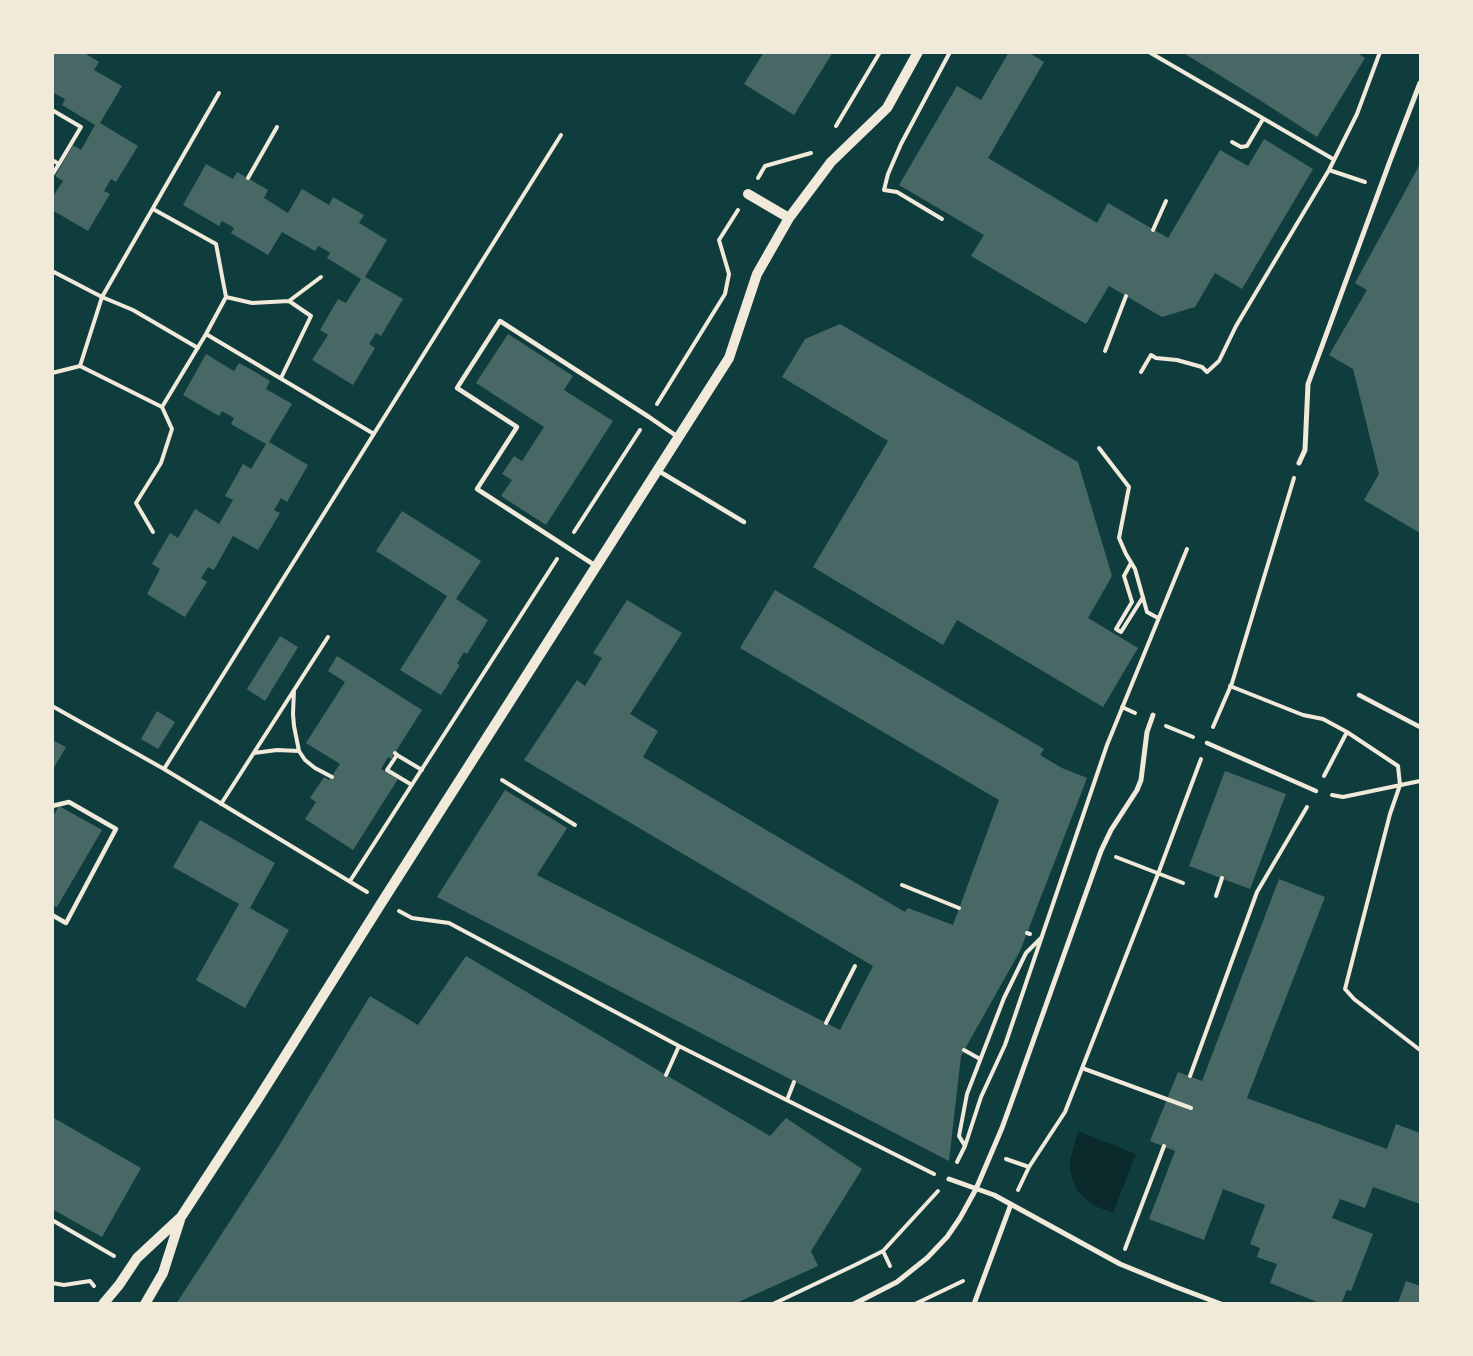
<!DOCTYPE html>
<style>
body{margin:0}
#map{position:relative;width:1473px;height:1356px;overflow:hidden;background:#0f3d3e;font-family:"Asap Condensed",sans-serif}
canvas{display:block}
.frame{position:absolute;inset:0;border:54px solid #f1e9da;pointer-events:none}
</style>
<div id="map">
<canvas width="1473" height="1356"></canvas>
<div class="frame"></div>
</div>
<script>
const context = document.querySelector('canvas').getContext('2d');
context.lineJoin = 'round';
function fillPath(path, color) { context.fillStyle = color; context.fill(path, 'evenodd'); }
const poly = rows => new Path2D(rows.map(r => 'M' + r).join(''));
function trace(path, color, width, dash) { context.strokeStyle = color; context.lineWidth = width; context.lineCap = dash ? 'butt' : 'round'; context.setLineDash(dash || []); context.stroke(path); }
const water = poly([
 [1078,1131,1136,1154,1113,1213,1095,1206,1088,1201,1077,1191,1073,1181,1070,1170,1070,1160]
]);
const building = poly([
 [52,52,83,52,99,62,94,70,122,86,100,123,138,146,116,182,111,179,104,191,110,194,88,231,52,210,52,198,63,181,55,176,73,145,81,150,95,125,62,105,65,99,52,92],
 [764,52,833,52,794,115,744,84],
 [1009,52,1028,52,1044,62,988,158,1097,223,1108,203,1168,238,1220,150,1248,166,1264,139,1313,169,1242,289,1215,273,1195,307,1162,317,1109,286,1086,324,971,256,984,235,899,185,957,86,981,100],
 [1182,52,1356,52,1365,58,1317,137,1258,99],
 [206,164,233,179,237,172,268,190,264,198,288,213,302,189,329,205,333,197,364,215,359,223,387,240,365,277,403,299,381,336,376,333,369,344,375,348,353,385,312,360,328,335,320,330,338,299,346,303,361,279,327,258,330,253,324,249,318,246,315,251,282,232,268,255,231,233,234,228,229,225,222,221,219,226,183,205],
 [1420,164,1420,533,1364,500,1379,474,1353,369,1329,355,1367,290,1355,283],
 [840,324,1078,462,1112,576,1088,618,1138,648,1103,707,957,620,943,645,813,567,888,441,782,377,805,339],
 [508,334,573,376,564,390,613,421,546,525,501,496,512,480,502,474,514,456,522,461,544,427,476,383],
 [206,354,234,371,239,363,252,370,270,381,266,389,292,404,269,442,308,465,287,502,281,498,277,505,274,510,280,513,258,550,233,536,214,570,208,567,201,578,207,582,185,617,147,594,160,569,152,564,170,533,178,538,195,509,219,524,233,500,225,496,243,464,251,469,266,444,231,424,234,418,222,411,219,416,183,395],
 [402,511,481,561,456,599,488,620,467,654,464,652,457,664,460,665,441,695,400,670,447,596,376,551],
 [775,590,1044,749,1040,755,1062,768,1087,778,1020,951,961,1056,949,1161,437,897,505,790,567,828,537,875,840,1030,873,966,524,760,577,680,585,686,602,658,593,653,627,600,682,633,630,714,658,731,643,757,898,908,905,912,908,908,953,925,999,800,740,648],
 [280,636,298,647,265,701,247,689],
 [337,656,422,710,391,759,388,757,381,769,398,779,353,850,305,819,316,802,310,798,324,777,329,780,340,764,306,743,345,682,328,671],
 [157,711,175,722,158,749,141,739],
 [52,740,66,747,52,771],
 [1225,771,1286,794,1250,889,1189,866],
 [59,806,102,830,57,907,52,905,52,818],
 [200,820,275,863,250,908,289,930,245,1008,196,980,239,904,173,867],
 [1279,879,1325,897,1247,1098,1387,1149,1396,1124,1420,1133,1420,1204,1373,1187,1365,1208,1340,1199,1332,1218,1373,1234,1351,1291,1347,1290,1341,1304,1322,1304,1270,1283,1277,1264,1257,1257,1260,1248,1250,1244,1265,1205,1223,1189,1204,1240,1149,1219,1175,1151,1150,1141,1178,1072,1202,1081],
 [466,956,666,1075,770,1136,786,1118,862,1169,811,1251,818,1266,734,1304,176,1304,277,1149,370,996,418,1025],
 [52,1117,141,1168,102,1237,52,1209],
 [1406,1281,1420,1286,1420,1304,1398,1303]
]);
const path = poly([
 [1149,52,1333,159],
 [52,110,81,127,59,164,52,160],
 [836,126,880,52],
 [1232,142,1241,147,1247,146,1263,119],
 [1329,170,1365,182],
 [52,175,59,164],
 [248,178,277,127],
 [758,178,765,166,811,153],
 [153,209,216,244,226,297],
 [942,219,897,192,884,190,888,174,901,144,950,52],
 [1153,230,1166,201],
 [52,271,102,297,133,310,198,348],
 [289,301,321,277],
 [1105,351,1126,296],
 [80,366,102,297,219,93],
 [1141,372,1151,355,1156,358,1177,360,1202,367,1207,372,1219,361,1236,326,1329,170,1357,114,1380,52],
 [52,373,80,366,162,407],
 [281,378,311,316,289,301,252,303,226,297,206,334,374,434],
 [657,404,725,294,729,274,719,240,738,210],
 [1099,448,1129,487,1119,538,1126,554,1135,569,1147,612,1158,618],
 [153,532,136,503,161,463,172,429,162,407,206,334],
 [574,532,640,430],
 [1131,563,1124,576,1132,602,1116,629,1121,632,1143,597],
 [1230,686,1303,715,1323,719,1347,732,1398,766,1400,785,1390,814,1345,989,1354,999,1420,1050],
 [294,690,293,714,294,726,299,751,305,760,315,768,332,777],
 [52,706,164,769,367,892],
 [1122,707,1135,713],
 [1166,726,1193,737],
 [1213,727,1232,683,1294,478],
 [254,753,277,750,299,751],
 [395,753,397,755,387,770,412,785],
 [397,755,422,770],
 [164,769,561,135],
 [1324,776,1347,732],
 [502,780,575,825],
 [1332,795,1343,797,1420,781],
 [221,804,328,637],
 [1116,857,1183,883],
 [350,881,557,559],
 [902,885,959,908],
 [1216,896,1222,878],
 [399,911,412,918,449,923,679,1046,934,1174],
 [1027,933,1030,934],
 [826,1023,855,966],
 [964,1050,980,1059],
 [1082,1068,1191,1108],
 [666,1075,679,1046],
 [1190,1076,1257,892,1307,807],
 [787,1100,794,1082],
 [965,1146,959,1136,967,1094,1004,998,1026,953,1042,937],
 [1006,1159,1029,1167],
 [957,1162,965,1146,981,1097,1005,1045,1107,745,1187,549],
 [1018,1190,1029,1167,1065,1112,1158,874,1201,759],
 [52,1220,114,1256],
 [1125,1249,1164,1146],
 [883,1251,890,1266],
 [52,1283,64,1285,90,1281,94,1286],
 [773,1304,855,1265,883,1251,938,1191],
 [915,1304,963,1281]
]);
const service = poly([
 [657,470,744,522],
 [596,566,477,489,517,427,457,388,500,321,649,417,678,437],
 [1359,695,1420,727],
 [1207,743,1316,791],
 [52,806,69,802,116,829,66,923,52,915]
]);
const pedestrian = poly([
 [1299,463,1305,450,1308,384,1390,161,1420,83],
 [949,1179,994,1195,1120,1264,1176,1287,1221,1304],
 [854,1304,897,1282,927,1258,947,1237,960,1218,976,1189,1002,1128,1015,1092,1101,851,1111,830,1137,790,1141,780,1147,732,1153,715],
 [974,1304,1011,1204]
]);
const tertiary = poly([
 [748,194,789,218],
 [103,1304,119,1285,137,1258,181,1217,258,1099,382,902,729,358,757,274,789,218,831,162,887,108,918,52],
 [145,1304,163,1273,180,1220]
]);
fillPath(water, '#0a2a2b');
fillPath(building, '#486865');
trace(path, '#f1e9da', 4);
trace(service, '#f1e9da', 4.5);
trace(pedestrian, '#f1e9da', 5);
trace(tertiary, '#f1e9da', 10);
</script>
